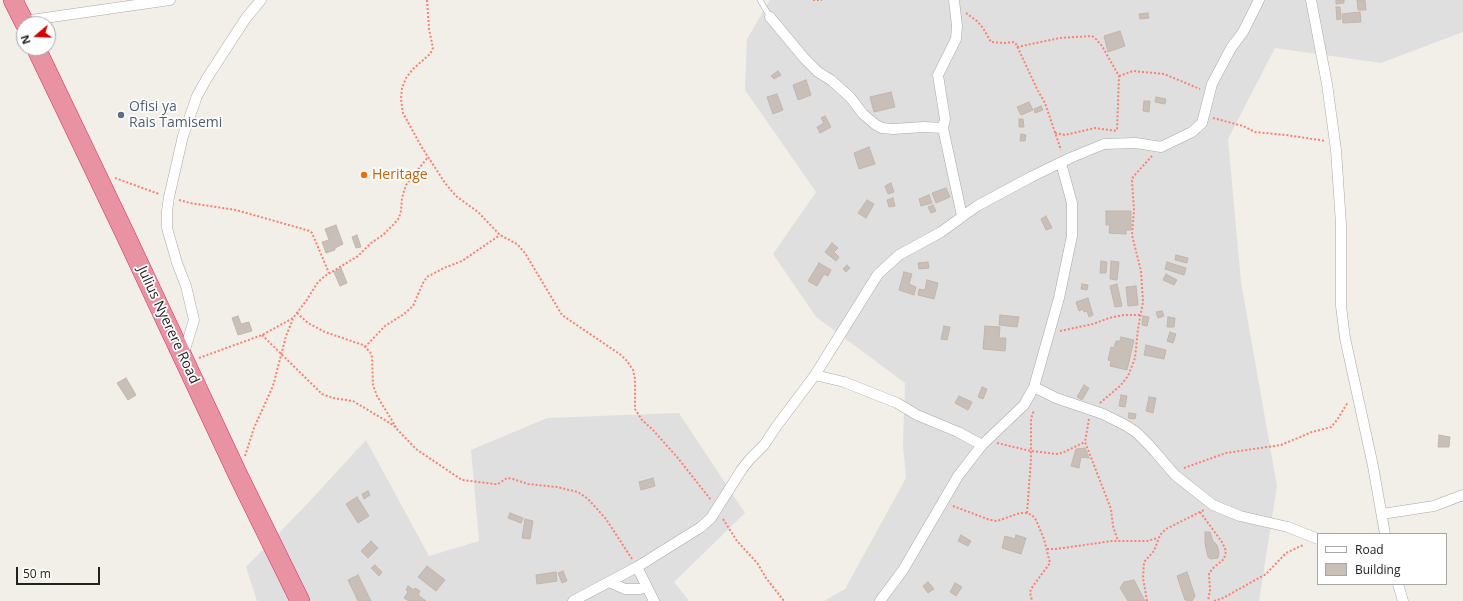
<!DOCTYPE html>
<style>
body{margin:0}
#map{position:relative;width:1463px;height:601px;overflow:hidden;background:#f2efe9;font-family:"Open Sans",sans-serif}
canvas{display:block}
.legend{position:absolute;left:1317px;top:533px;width:130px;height:52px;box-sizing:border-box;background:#fff;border:1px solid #a7a7a7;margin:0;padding:5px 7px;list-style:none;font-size:12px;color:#222}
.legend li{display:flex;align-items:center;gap:8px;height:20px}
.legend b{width:20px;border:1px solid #a7a7a7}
.north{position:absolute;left:16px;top:16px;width:40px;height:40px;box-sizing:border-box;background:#fff;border:1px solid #a7a7a7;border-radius:50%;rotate:251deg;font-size:11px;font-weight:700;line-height:16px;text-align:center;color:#222}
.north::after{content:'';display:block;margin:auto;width:14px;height:18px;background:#d40000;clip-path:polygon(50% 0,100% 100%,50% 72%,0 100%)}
.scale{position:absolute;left:16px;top:567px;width:84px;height:18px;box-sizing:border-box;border:2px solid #222;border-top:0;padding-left:5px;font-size:12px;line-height:14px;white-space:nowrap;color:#222;-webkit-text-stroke:3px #fff;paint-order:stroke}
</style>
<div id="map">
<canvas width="1463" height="601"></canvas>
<ul class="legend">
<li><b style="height:5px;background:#fff"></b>Road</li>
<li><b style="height:11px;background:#c7bfb8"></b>Building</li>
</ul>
<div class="north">N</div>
<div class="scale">50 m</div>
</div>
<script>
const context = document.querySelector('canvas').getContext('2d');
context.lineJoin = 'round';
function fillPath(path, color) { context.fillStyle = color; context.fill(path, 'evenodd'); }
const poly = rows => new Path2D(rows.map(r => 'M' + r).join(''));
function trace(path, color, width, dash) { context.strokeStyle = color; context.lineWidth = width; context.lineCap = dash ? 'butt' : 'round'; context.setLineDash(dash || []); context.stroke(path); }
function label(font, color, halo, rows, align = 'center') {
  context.font = font + ' "Open Sans",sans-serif'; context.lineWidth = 3.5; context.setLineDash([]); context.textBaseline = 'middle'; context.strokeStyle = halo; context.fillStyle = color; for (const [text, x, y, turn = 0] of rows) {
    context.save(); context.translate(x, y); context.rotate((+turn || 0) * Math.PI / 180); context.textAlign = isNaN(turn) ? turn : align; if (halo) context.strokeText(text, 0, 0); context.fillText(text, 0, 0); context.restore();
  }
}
const residential = poly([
 [770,0,1463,0,1463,32,1381,63,1275,48,1228,139,1241,282,1277,486,1259,601,824,601,845,589,906,478,903,445,905,383,816,317,773,254,816,192,745,90,747,39],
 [679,413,745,513,674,582,689,601,257,601,246,567,308,503,366,440,429,556,479,541,471,450,547,418]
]);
const building = poly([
 [1336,0,1344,0,1344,3,1336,4,1336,0],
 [1357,0,1365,0,1366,10,1358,10,1357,0],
 [1336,7,1340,7,1341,19,1337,20,1336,7],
 [1360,12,1361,22,1343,23,1342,14,1360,12],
 [1148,13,1149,18,1140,19,1139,14,1148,13],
 [1120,31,1125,46,1108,52,1104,36,1120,31],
 [778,71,781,75,774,79,771,76,778,71],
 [806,80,811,95,798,100,793,85,806,80],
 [891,92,895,107,874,112,870,97,891,92],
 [777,94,783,110,773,114,767,97,777,94],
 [1156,97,1166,99,1165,104,1155,102,1156,97],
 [1144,101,1150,101,1149,112,1143,111,1144,101],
 [1029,102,1033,110,1021,115,1017,107,1029,102],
 [1041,106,1043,110,1035,113,1034,109,1041,106],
 [825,116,831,127,820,133,817,127,824,123,821,118,825,116],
 [1019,119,1023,119,1024,127,1019,127,1019,119],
 [1021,134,1026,135,1025,141,1020,141,1021,134],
 [869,147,875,164,859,169,854,153,869,147],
 [891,183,894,192,888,194,885,186,891,183],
 [946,188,950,197,936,203,932,193,946,188],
 [929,195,932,203,921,206,919,199,929,195],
 [893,198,895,206,889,207,887,200,893,198],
 [867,200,874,204,866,218,858,213,867,200],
 [933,205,936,211,931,213,928,207,933,205],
 [1106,211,1131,211,1131,230,1126,230,1126,234,1109,233,1110,225,1106,225,1106,211],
 [1046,216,1052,228,1046,230,1041,219,1046,216],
 [336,225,343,244,335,248,335,250,326,253,322,242,329,240,325,229,336,225],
 [357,235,361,247,356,248,352,237,357,235],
 [832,243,838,248,834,252,839,257,836,261,825,252,832,243],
 [1176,255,1188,258,1187,263,1175,260,1176,255],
 [1101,261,1107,262,1106,273,1100,273,1101,261],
 [1111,261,1119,262,1117,280,1110,279,1111,261],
 [928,262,929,268,919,269,918,263,928,262],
 [1167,262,1186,268,1184,275,1165,269,1167,262],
 [819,263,831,270,828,276,824,274,817,286,808,281,819,263],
 [847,265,850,268,846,272,843,269,847,265],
 [341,268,347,283,340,286,334,272,341,268],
 [904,272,912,274,909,284,916,287,914,295,899,290,904,272],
 [1166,274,1177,280,1174,285,1163,280,1166,274],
 [927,280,938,283,934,299,918,295,919,289,925,290,927,280],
 [1082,284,1088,285,1087,290,1081,289,1082,284],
 [1117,284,1122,306,1115,307,1110,286,1117,284],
 [1136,286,1138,305,1128,306,1126,287,1136,286],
 [1088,298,1093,315,1089,317,1087,311,1084,312,1083,309,1079,311,1076,302,1088,298],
 [1162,311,1164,316,1158,318,1156,312,1162,311],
 [1000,315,1019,317,1017,327,999,325,1000,315],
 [238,316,241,324,249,322,252,331,238,335,232,318,238,316],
 [1143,316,1149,317,1147,326,1142,325,1143,316],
 [1168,317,1175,318,1174,327,1167,327,1168,317],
 [944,326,950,327,947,340,941,339,944,326],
 [985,326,1000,327,999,338,1006,338,1005,351,983,349,985,326],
 [1170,332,1176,334,1173,343,1167,341,1170,332],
 [1121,337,1134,340,1127,370,1110,366,1111,361,1108,360,1111,347,1114,348,1116,341,1120,341,1121,337],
 [1146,345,1166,350,1164,359,1144,355,1146,345],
 [126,378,136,395,128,400,117,383,126,378],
 [1084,385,1089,388,1082,400,1077,397,1084,385],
 [982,387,987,389,983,399,978,397,982,387],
 [1121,395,1127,396,1125,407,1119,406,1121,395],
 [959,396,972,402,968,410,955,403,959,396],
 [1149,397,1156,398,1153,413,1146,411,1149,397],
 [1129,413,1136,414,1135,419,1128,418,1129,413],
 [1439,435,1450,437,1449,447,1438,447,1439,435],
 [1085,448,1089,458,1081,457,1079,468,1071,466,1076,449,1085,448],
 [653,478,655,486,641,490,639,482,653,478],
 [368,491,370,495,364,499,362,494,368,491],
 [357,497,369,516,358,523,346,504,357,497],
 [510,513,523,518,521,523,508,518,510,513],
 [525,519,533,521,530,539,522,538,525,519],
 [1205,532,1210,532,1213,541,1217,545,1219,552,1218,558,1211,559,1208,557,1205,544,1205,532],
 [961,535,971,541,968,546,958,541,961,535],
 [1016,535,1026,538,1021,554,1002,548,1005,536,1015,539,1016,535],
 [371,541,378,548,368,558,361,551,371,541],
 [375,565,382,572,379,576,371,568,375,565],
 [427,566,445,580,436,591,418,577,427,566],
 [563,571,567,581,562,583,558,573,563,571],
 [556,572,557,581,537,584,536,575,556,572],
 [1187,572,1195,596,1192,601,1185,600,1177,576,1187,572],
 [358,575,371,601,358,601,348,580,358,575],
 [1134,580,1145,601,1128,601,1120,588,1124,582,1134,580],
 [928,582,934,589,928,593,923,586,928,582],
 [955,583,962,587,956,596,950,592,955,583],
 [408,586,414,590,415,588,420,591,418,595,426,601,409,601,404,598,408,592,406,590,408,586]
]);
const path = poly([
 [427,0,429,29,433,48,430,54,413,69,406,78,402,88,401,99,403,113,421,146,445,183,456,196,478,212,500,235,517,244,525,253,562,315,621,355,627,361,633,370,635,379,635,409,642,420,652,429,677,457,711,500],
 [813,0,822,0],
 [966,13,977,21,983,28,991,42,1004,43,1014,42,1016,44,1038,91,1045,103,1061,150],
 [1017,47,1060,38,1092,36,1095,38,1102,46,1119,76,1117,131],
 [1119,76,1133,71,1164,74,1200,89],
 [1213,118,1243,126,1255,132,1286,135,1326,141],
 [1055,133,1065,135,1095,128,1117,131],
 [115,178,159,194],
 [179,200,190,203,236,210,310,231,312,233,329,273],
 [297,313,308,323,325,332,363,345,370,352,372,357,373,385,377,396,396,427],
 [1060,331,1093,324,1109,318,1124,315,1141,315],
 [262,335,322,394,333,398,353,401,393,425,416,449,462,480,495,484,498,484,507,478,513,479,528,484,557,487,578,492,588,499,606,519,632,559],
 [365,347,385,326,404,314,413,306,423,283,427,277,444,268,462,261,500,235],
 [199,358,262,335,293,318,306,301,318,282,325,276,358,256,371,243,383,235,393,225,399,218,401,211,402,198,406,185,428,157],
 [1100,403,1120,386,1128,376,1135,358,1138,329,1143,302,1141,271,1132,235,1134,210,1132,181,1133,177,1152,156],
 [1089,419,1085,442,1111,509,1113,526,1118,541],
 [997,443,1031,451,1056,454,1062,453,1085,442],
 [245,456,254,428,273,386,286,336,293,319],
 [1184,468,1226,453,1281,445,1312,432,1331,427,1337,420,1348,402],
 [953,506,990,520,997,521,1020,513,1026,513,1032,515,1036,520,1044,539,1050,563,1033,586,1030,592,1032,601],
 [1200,512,1222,542,1226,551,1224,559,1212,569,1209,574,1210,590,1208,601],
 [1027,513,1031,459,1031,419,1034,410],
 [723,519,737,541,758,564,766,578,784,601],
 [1047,549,1056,549,1112,541,1147,541,1158,538],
 [1147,601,1143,578,1144,562,1154,551,1160,535,1166,529,1204,510],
 [1214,601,1223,598,1266,574,1286,553,1303,545]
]);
const lane = poly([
 [760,0,770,17]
]);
const street = poly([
 [1311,0,1327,84,1336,150,1341,224,1341,306,1345,338,1373,466,1385,534],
 [770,17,804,58,818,72,831,80,850,97,863,114,876,125,882,128,893,129,924,127,943,128,962,216],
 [24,21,170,0],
 [943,128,945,119,938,75,956,39,957,26,954,0],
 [183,356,194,320,186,286,177,263,167,228,167,211,169,197,183,136,197,96,207,78,246,18,261,0],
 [815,375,844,382,897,403,917,415,958,432,982,445],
 [1034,387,1056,398,1103,414,1125,425,1136,432,1150,446,1175,475,1213,505,1240,516,1288,527,1318,539],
 [1382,514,1434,506,1463,495],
 [637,567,654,601],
 [609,582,625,589,640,589,646,587],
 [1398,584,1403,601],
 [573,601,637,567,701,527,711,518,742,469,750,459,764,445,776,427,815,375,878,274,899,255,941,232,977,206,1031,177,1070,158,1104,144,1136,143,1161,147,1192,132,1202,123,1212,84,1231,48,1243,32,1259,0],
 [880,601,903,570,958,476,982,445,1024,405,1034,387,1059,298,1072,236,1072,203,1061,163]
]);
const highway = poly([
 [13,0,25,24],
 [36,48,126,236,239,477,300,601]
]);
const markers = [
 [121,115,4,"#5c6f8a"],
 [364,175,4,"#e8710a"]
];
const serviceNames = [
 ["Ofisi ya",129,107],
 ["Rais Tamisemi",129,123]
];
const foodNames = [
 ["Heritage",372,175]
];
const streetNames = [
 ["Julius Nyerere Road",168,325,65]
];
fillPath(residential, '#e0dfdf');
fillPath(building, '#c7bfb8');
trace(building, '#c4b6ab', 1);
trace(lane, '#a9a9a9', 6);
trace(street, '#a9a9a9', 11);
trace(highway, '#dc2a67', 20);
trace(path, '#fa8072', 2, [2, 2]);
trace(lane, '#fff', 5);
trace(street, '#fff', 10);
trace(highway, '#e892a2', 19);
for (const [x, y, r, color] of markers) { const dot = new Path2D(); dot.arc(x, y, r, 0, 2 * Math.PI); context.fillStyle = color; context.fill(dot); trace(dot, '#fff', 1.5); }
label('14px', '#4e5e75', '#fff', serviceNames, 'left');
label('14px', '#c56008', '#fff', foodNames, 'left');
label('14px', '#222', '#fff', streetNames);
</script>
